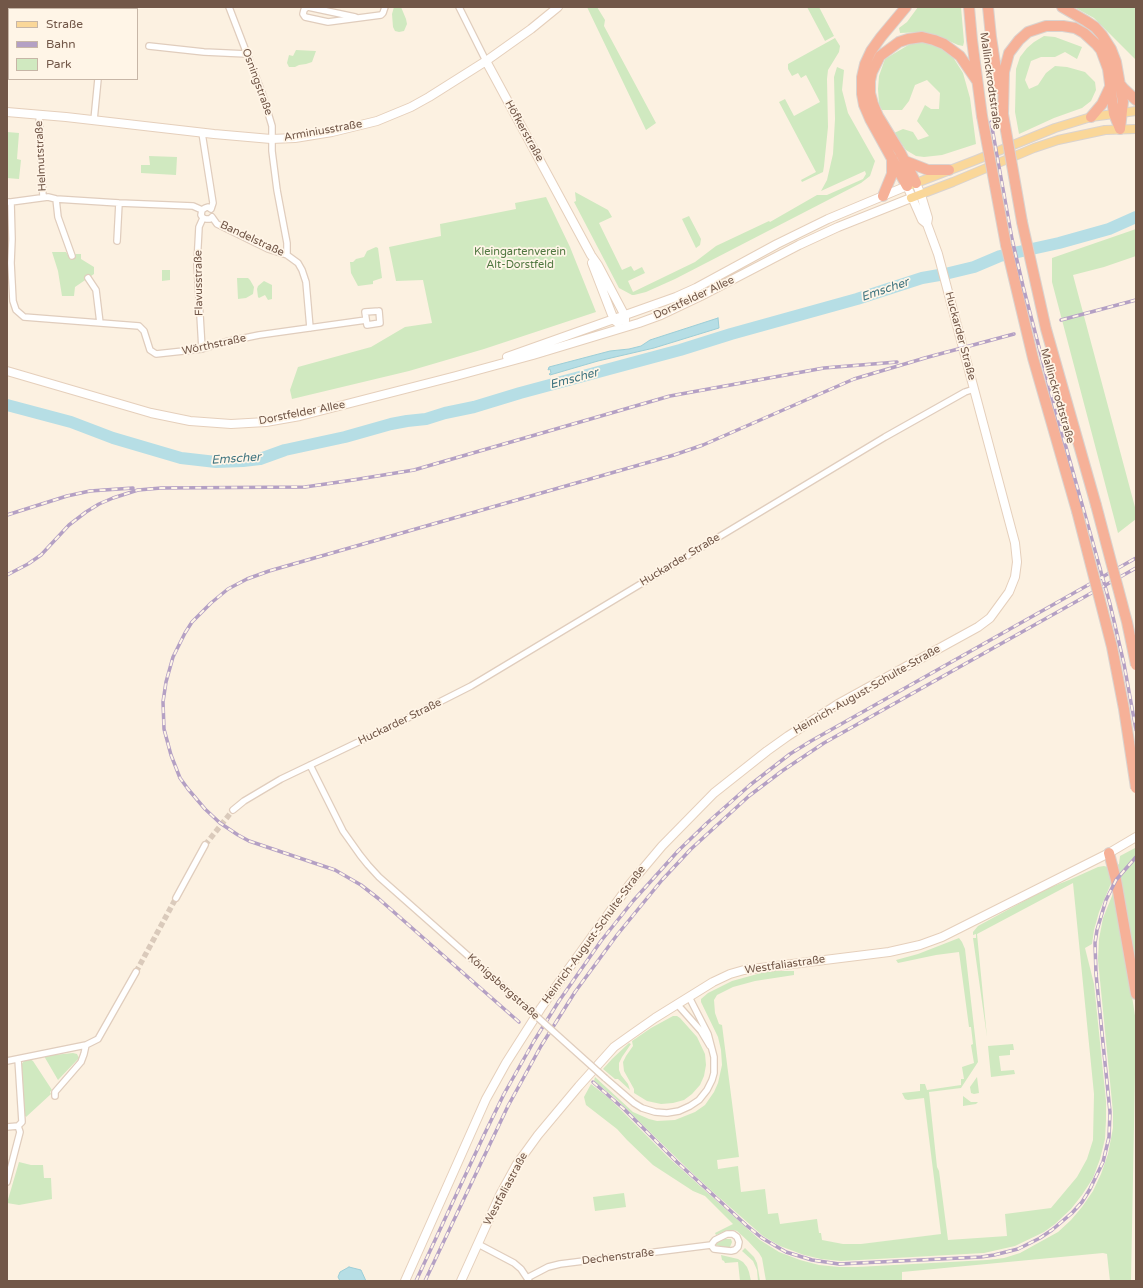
<!DOCTYPE html>
<meta charset="utf-8">
<style>
body{margin:0}
#map{position:relative;width:1143px;height:1288px;overflow:hidden;background:#fcf1e1;font-family:"Varela Round",sans-serif}
canvas{display:block}
.frame{position:absolute;inset:0;border:8px solid #725748;pointer-events:none}
.legend{position:absolute;left:8px;top:8px;width:130px;height:72px;box-sizing:border-box;background:#fff5e7;border:1px solid #c7b6a7;margin:0;padding:5px 7px;list-style:none;font-size:12px;color:#725748}
.legend li{display:flex;align-items:center;gap:8px;height:20px}
.legend b{width:20px;border:1px solid #c7b6a7}
</style>
<div id="map">
<canvas width="1143" height="1288"></canvas>
<div class="frame"></div>
<ul class="legend">
<li><b style="height:5px;background:#fad799"></b>Straße</li>
<li><b style="height:5px;background:#b4a0c4"></b>Bahn</li>
<li><b style="height:11px;background:#d0e9c0"></b>Park</li>
</ul>
</div>
<script>
const context = document.querySelector('canvas').getContext('2d');
context.lineJoin = 'round';
function fillPath(path, color) { context.fillStyle = color; context.fill(path, 'evenodd'); }
const poly = rows => new Path2D(rows.map(r => 'M' + r).join(''));
function trace(path, color, width, dash) { context.strokeStyle = color; context.lineWidth = width; context.lineCap = dash ? 'butt' : 'round'; context.setLineDash(dash || []); context.stroke(path); }
function label(font, color, halo, rows, align = 'center') {
  context.font = font + ' "Varela Round",sans-serif'; context.lineWidth = 3.5; context.setLineDash([]); context.textBaseline = 'middle'; context.strokeStyle = halo; context.fillStyle = color; for (const [text, x, y, turn = 0] of rows) {
    context.save(); context.translate(x, y); context.rotate((+turn || 0) * Math.PI / 180); context.textAlign = isNaN(turn) ? turn : align; if (halo) context.strokeText(text, 0, 0); context.fillText(text, 0, 0); context.restore();
  }
}
const green = poly([
 [394,7,401,7,406,19,407,24,404,31,399,32,395,31,393,27,392,14],
 [587,7,597,7,605,20,604,26,656,123,646,130],
 [807,7,819,7,834,36,825,41],
 [918,7,961,7,964,42,963,46,958,45,936,35,922,32,900,33,899,28,907,22],
 [1074,7,1136,7,1136,60,1094,18],
 [1044,36,1055,37,1082,47,1077,59,1065,52,1055,57,1041,57,1031,61,1025,80,1029,89,1038,85,1046,73,1055,66,1067,67,1085,72,1095,82,1096,90,1091,101,1082,108,1054,118,1019,134,1015,112,1016,69,1020,57,1027,48,1034,42],
 [835,38,840,46,839,52,828,70,827,79,828,127,824,166,823,172,802,182,801,180,816,172,779,102,785,99,794,116,820,102,806,75,801,78,798,73,792,76,788,69,788,64],
 [927,42,947,50,951,54,963,73,970,98,976,144,942,155,924,157,916,156,906,150,894,133,903,129,913,132,918,140,929,136,917,121,925,105,931,109,939,109,940,93,927,80,915,85,909,101,902,110,882,110,879,104,878,89,879,76,885,59,910,44],
 [296,50,316,51,312,62,306,64,299,65,295,67,289,67,287,63,289,55,293,56],
 [837,67,844,70,842,90,848,113,875,161,870,176,861,183,675,279,646,292,634,295,632,295,619,288,574,202,576,201,575,192,608,210,612,217,599,223,622,270,631,266,634,271,642,267,645,273,628,281,633,292,695,262,716,246,769,221,770,222,817,195,827,195,863,179,866,174,865,171,821,191,827,180,833,154,835,119,834,77],
 [7,132,19,133,17,159,21,160,19,179,7,178],
 [149,156,177,157,176,175,141,173,141,165,150,165],
 [546,197,570,247,596,312,484,349,409,371,292,399,290,390,298,367,371,347,405,327,432,323,423,280,396,281,389,247,441,236,440,224,516,209,515,203],
 [689,216,701,239,700,245,696,248,682,219],
 [1136,229,1136,256,1104,267,1073,275,1136,511,1136,519,1118,533,1052,282,1052,258],
 [376,247,378,248,382,278,373,281,373,284,358,286,351,273,350,262,353,262,356,259,364,257,367,251],
 [52,252,66,252,69,257,72,256,76,254,81,254,81,259,94,267,94,274,75,287,74,296,62,296,58,271],
 [162,270,170,270,170,280,162,281],
 [237,278,248,278,250,280,254,287,253,294,246,298,238,299],
 [264,281,272,285,272,299,268,300,265,295,259,298,258,297,257,289,258,286],
 [1135,848,1136,873,1136,979,1117,865,1119,864,1120,856],
 [1104,866,1108,867,1112,881,1099,912,1094,930,1092,944,1085,948,1094,984,1106,1101,1106,1120,1105,1139,1100,1159,1093,1178,1082,1195,1071,1209,1055,1224,1044,1232,1015,1246,984,1253,841,1261,821,1259,804,1255,780,1246,763,1236,714,1193,691,1172,615,1098,594,1081,595,1077,633,1112,649,1119,657,1121,675,1120,695,1112,705,1105,714,1092,718,1083,722,1065,721,1050,718,1037,701,1002,701,999,708,993,732,981,761,973,774,971,794,971,794,975,755,981,733,987,717,995,714,1000,715,1013,719,1024,722,1025,739,1157,717,1160,718,1169,738,1166,741,1192,765,1189,768,1214,778,1213,780,1224,817,1219,819,1233,821,1233,822,1240,843,1244,861,1244,941,1234,924,1098,908,1100,905,1099,902,1093,920,1091,920,1084,925,1084,927,1090,961,1085,961,1079,964,1079,962,1067,974,1063,971,1045,973,1044,971,1027,969,1027,959,952,936,955,898,963,896,960,918,954,959,938,962,942,965,949,978,1062,961,1088,929,1092,937,1167,939,1171,948,1240,1007,1236,1005,1214,1051,1208,1077,1177,1087,1159,1093,1140,1094,1094,1073,883,977,934,987,1037,973,938,976,938,976,934,973,935,973,932,978,926,1046,889,1069,880,1098,867],
 [1114,891,1119,912,1136,1022,1131,1281,1110,1281,1107,1254,1103,1253,902,1272,902,1280,893,1281,766,1281,762,1258,759,1253,748,1241,737,1231,733,1230,728,1230,716,1235,715,1233,733,1224,705,1196,693,1191,653,1165,627,1140,617,1129,586,1105,584,1097,591,1084,610,1099,669,1158,760,1240,779,1252,800,1260,819,1265,839,1267,857,1267,987,1260,1004,1258,1020,1253,1058,1232,1071,1220,1082,1207,1093,1191,1101,1174,1108,1154,1113,1128,1113,1112,1098,960,1099,939,1103,918],
 [673,1016,677,1016,680,1018,697,1037,705,1054,706,1065,704,1076,700,1085,692,1094,684,1100,673,1103,661,1104,647,1101,634,1093,634,1089,624,1071,623,1062,626,1056,633,1046,632,1041,651,1028],
 [629,1043,631,1044,622,1057,619,1063,619,1070,621,1075,628,1084,630,1090,618,1079,615,1079,603,1069,612,1059],
 [1013,1044,1014,1050,1010,1050,1010,1055,999,1056,1001,1071,1014,1070,1015,1074,991,1077,988,1046],
 [73,1053,77,1054,79,1058,58,1080,44,1056],
 [30,1059,33,1061,52,1090,50,1092,51,1094,26,1117,24,1114,21,1065,24,1061],
 [977,1077,979,1093,974,1094,971,1093,970,1087],
 [963,1096,971,1102,978,1102,976,1104,963,1106],
 [19,1162,31,1165,43,1165,44,1178,51,1178,52,1199,19,1205,7,1203],
 [624,1193,626,1207,595,1211,593,1197],
 [724,1239,731,1239,732,1242,730,1247,727,1248,715,1245,716,1243],
 [745,1248,754,1257,757,1263,760,1281,758,1281,757,1270,753,1261,742,1251],
 [721,1255,738,1259,743,1262,747,1267,749,1272,751,1281,740,1281,738,1262,725,1263,724,1261,722,1260]
]);
const water = poly([
 [718,318,719,328,654,348,598,361,550,375,549,374,551,373,550,369,548,370,549,367,610,351,629,349,641,346,650,340,718,318],
 [349,1267,361,1270,366,1281,340,1281,338,1277,340,1272,349,1267]
]);
const river = poly([
 [7,405,71,422,113,438,181,458,216,462,243,461,260,459,285,450,345,437,391,424,407,421,426,419,445,413,474,407,520,393,680,350,731,334,857,299,922,278,945,274,974,267,1000,256,1059,243,1109,229,1136,217]
]);
const streetTunnel = poly([
 [205,845,233,810],
 [136,972,176,898]
]);
const street = poly([
 [229,7,262,93,272,126,272,151,277,190,287,243,287,255],
 [307,7,304,10,303,14,305,17,328,22,381,15,383,13,385,7],
 [308,7,355,17],
 [459,7,486,61],
 [104,9,104,7],
 [149,46,204,52,247,54],
 [39,114,43,197],
 [94,120,98,79],
 [202,133,213,203,211,209],
 [56,199,58,217,72,256],
 [7,202,11,202,48,197,56,199,119,203,193,206,202,210],
 [11,202,12,239,11,263,13,301,16,310,24,317,139,326,144,331,150,350,156,354,202,349,225,342,259,335,366,320],
 [211,209,208,207,205,208,202,210,201,215,203,218,206,219,210,219,212,217],
 [212,217,217,224,268,249,287,255,298,263,302,270,306,282,310,328],
 [117,241,119,203],
 [88,278,96,290,100,323],
 [379,311,380,323,367,325,365,312,379,311],
 [202,349,197,264,199,227,203,218],
 [310,765,343,831,360,855,368,865,379,877,526,1007],
 [233,810,244,801,281,779,398,723,471,686,885,437,965,392,974,389],
 [176,898,205,845],
 [677,1004,701,1031,710,1046],
 [7,1061,86,1045,98,1039,136,972],
 [605,1078,634,1103,642,1108,655,1112,667,1113,679,1111,690,1106,699,1100,707,1090,712,1080,714,1073,714,1057,708,1034,689,997],
 [55,1096,55,1092,81,1062,84,1054,86,1045],
 [7,1127,18,1126],
 [7,1182,20,1132,18,1126,22,1122,18,1059],
 [478,1244,514,1263,521,1269,529,1281],
 [527,1278,548,1267,560,1264,711,1245,715,1240,727,1234,733,1234,737,1237,739,1242,738,1247,735,1250,731,1251,714,1249,711,1245]
]);
const secondary = poly([
 [486,61,591,255,598,265,625,316,625,321],
 [7,112,66,117,214,134,271,139,295,138,332,132,377,121,411,107,429,97,486,61,531,29,558,7],
 [592,263,614,320,618,323],
 [507,357,676,297,696,288,777,244,828,219,907,186,922,220,927,224],
 [7,371,151,413,190,421,231,424,266,422,300,416,456,376,533,355,639,323,661,315,701,296,799,245,838,227,911,198],
 [405,1281,486,1099,506,1063,541,1008,567,971,630,884,662,846,714,793,767,751,788,736,838,704,978,627,990,618,1009,592,1015,577,1017,562,1015,543,938,254,927,224,928,218,921,195,916,183],
 [461,1281,500,1195,517,1164,538,1135,579,1086,614,1047,628,1037,655,1018,713,982,730,974,744,970,889,952,920,945,942,937,1109,853,1136,837]
]);
const primary = poly([
 [911,185,976,160,1055,128,1091,117,1136,111],
 [911,198,953,182,1034,148,1058,140,1105,130,1136,129]
]);
const highway = poly([
 [906,7,881,37,871,51,865,64,862,77,862,94,864,105,870,119,907,186],
 [969,7,972,40,982,116],
 [988,7,991,37,999,89],
 [1062,7,1086,21,1095,27,1102,35,1111,49,1116,62,1123,102,1120,129],
 [1119,83,1124,89,1136,100],
 [1003,114,1004,72,1009,53,1019,40,1028,32,1046,26,1063,26,1075,28,1084,33,1096,44,1101,50,1108,69,1114,114,1120,129],
 [1091,117,1102,104,1110,87],
 [905,161,928,170,949,170],
 [916,183,900,152,878,116,873,104,870,93,870,81,872,72,880,56,899,42,908,39,922,37,934,40,944,44,960,56,977,81],
 [883,196,892,174,892,158],
 [1022,222,1046,329,1096,505],
 [1006,245,1033,358,1077,511],
 [1109,853,1116,880,1136,994]
]);
const rail = poly([
 [991,122,1012,239,1023,286,1052,397,1110,604,1124,664,1136,730],
 [1061,320,1136,300],
 [921,359,1014,334],
 [7,515,67,496,90,491,133,488],
 [7,575,28,564,41,555,69,525,86,512,99,504,113,498,138,490,161,488,305,487,353,480,414,470,670,396,824,368,897,362],
 [519,1022,379,899,361,885,335,870,249,841,238,835,220,823,205,809,188,789,180,778,171,755,164,729,163,702,166,682,173,657,185,633,192,622,211,603,228,589,247,579,269,571,674,455,703,445,854,379,925,358],
 [593,1082,624,1109,677,1162,746,1225,762,1238,786,1252,812,1260,839,1264,981,1257,994,1255,1018,1249,1040,1238,1052,1230,1072,1213,1082,1202,1090,1189,1103,1162,1109,1137,1110,1112,1096,974,1095,943,1097,930,1106,900,1116,880,1136,857],
 [416,1281,484,1135,504,1094,534,1041,559,1001,601,941,633,901,678,851,707,823,750,785,790,754,811,741,1136,558],
 [425,1281,508,1106,541,1046,575,992,617,935,662,880,691,849,749,796,782,771,824,743,1136,568]
]);
const streetBridge = poly([
 [526,1007,605,1078]
]);
const highwayBridge = poly([
 [1003,114,1022,222],
 [982,116,1006,245],
 [1096,505,1127,622,1136,665],
 [1077,511,1112,647,1124,709,1136,788]
]);
const streetNames = [
 ["Mallinckrodtstraße",990,81,82],
 ["Osningstraße",257,82,70],
 ["Arminiusstraße",323,131,-10],
 ["Höfkerstraße",524,131,61],
 ["Helmutstraße",41,156,-93],
 ["Bandelstraße",252,239,25],
 ["Flavusstraße",199,283,-91],
 ["Dorstfelder Allee",694,298,-25],
 ["Huckarder Straße",960,336,75],
 ["Wörthstraße",214,345,-12],
 ["Mallinckrodtstraße",1057,396,74],
 ["Dorstfelder Allee",302,413,-11],
 ["Huckarder Straße",680,560,-31],
 ["Heinrich-August-Schulte-Straße",867,690,-30],
 ["Huckarder Straße",400,722,-26],
 ["Heinrich-August-Schulte-Straße",594,935,-54],
 ["Westfaliastraße",785,965,-8],
 ["Königsbergstraße",503,987,42],
 ["Westfaliastraße",506,1189,-62],
 ["Dechenstraße",618,1257,-7]
];
const parkNames = [
 ["Kleingartenverein",520,252],
 ["Alt-Dorstfeld",520,265]
];
const waterNames = [
 ["Emscher",885,290,-19],
 ["Emscher",574,379,-15],
 ["Emscher",236,459,-4]
];
fillPath(green, '#d0e9c0');
fillPath(water, '#b6dee5');
trace(water, '#9ccdd6', 1);
trace(river, '#b6dee5', 12);
trace(streetTunnel, '#dacabb', 5.5, [5.5, 3]);
trace(street, '#e0cdbd', 8);
trace(secondary, '#e5cfbb', 10);
trace(primary, '#dad3cf', 10);
trace(highway, '#dad3cf', 12);
trace(street, '#fff', 5.5);
trace(secondary, '#fff', 8);
trace(primary, '#fad799', 8);
trace(highway, '#f6b198', 10);
trace(rail, '#b4a0c4', 3.5);
trace(rail, '#fff5e7', 2, [6]);
trace(streetBridge, '#e0cdbd', 8, []);
trace(highwayBridge, '#dad3cf', 12, []);
trace(streetBridge, '#fff', 5.5);
trace(highwayBridge, '#f6b198', 10);
label('11px', '#725748', '#fff5e7', streetNames);
label('11px', '#517841', '#fff5e7', parkNames);
label('italic 12px', '#3f747f', '#fff5e7', waterNames);
</script>
